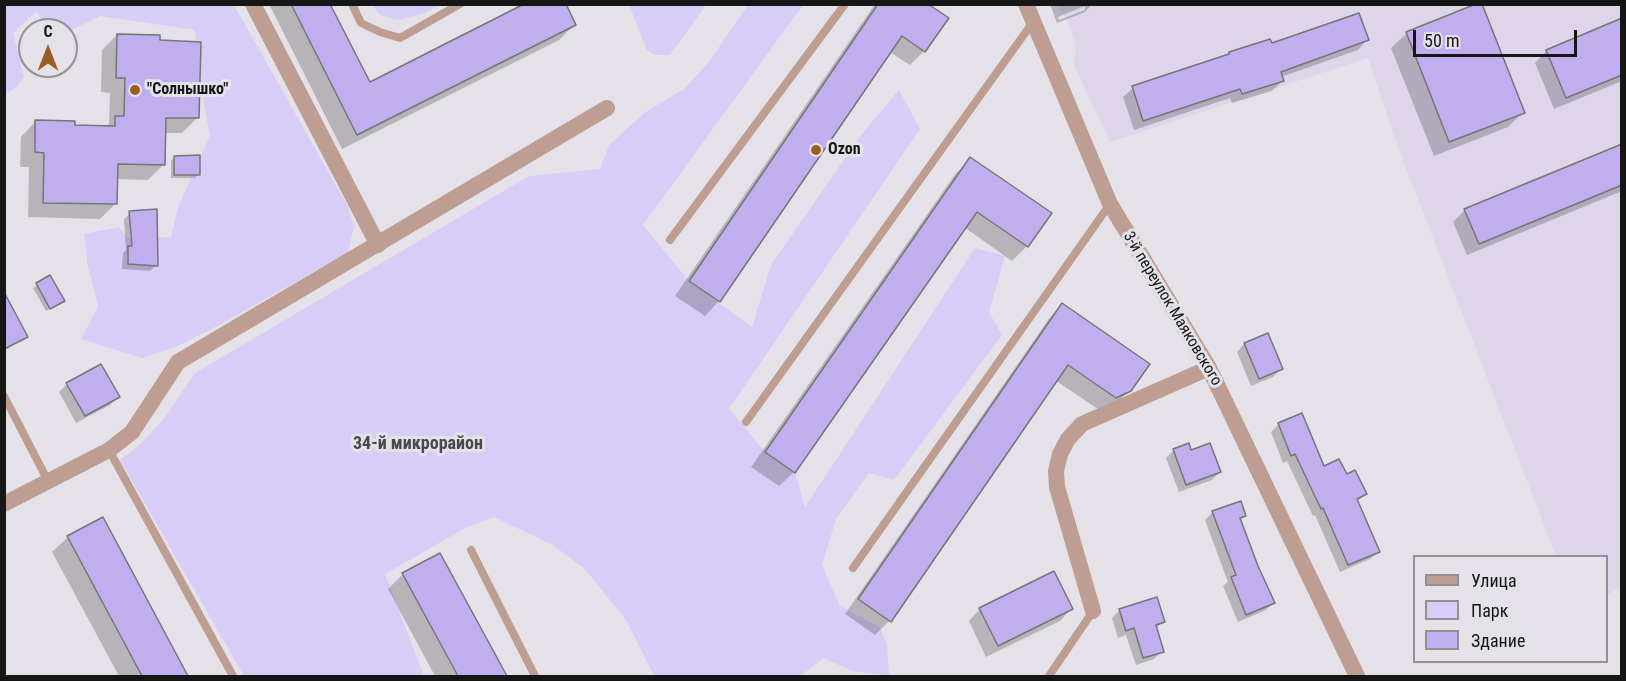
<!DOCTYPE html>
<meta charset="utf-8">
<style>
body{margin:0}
#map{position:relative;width:1626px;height:681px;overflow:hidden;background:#e4e2e8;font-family:"Roboto Condensed",sans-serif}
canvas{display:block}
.frame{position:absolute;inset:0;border:6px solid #161617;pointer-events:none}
.legend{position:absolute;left:1413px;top:555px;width:195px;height:108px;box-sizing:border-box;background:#e4e2e8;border:2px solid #929094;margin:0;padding:8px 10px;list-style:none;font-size:18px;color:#161617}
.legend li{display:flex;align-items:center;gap:12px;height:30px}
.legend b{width:30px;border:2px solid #929094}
.north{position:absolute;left:18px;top:18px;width:60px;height:60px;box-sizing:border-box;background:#e4e2e8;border:2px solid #929094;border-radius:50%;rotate:0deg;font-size:16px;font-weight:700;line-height:24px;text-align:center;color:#161617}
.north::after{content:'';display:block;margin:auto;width:21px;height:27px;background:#9b5d22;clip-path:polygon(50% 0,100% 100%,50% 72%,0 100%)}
.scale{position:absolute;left:1413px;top:30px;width:164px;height:27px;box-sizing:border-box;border:3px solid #161617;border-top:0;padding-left:8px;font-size:18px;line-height:21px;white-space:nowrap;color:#161617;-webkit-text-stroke:4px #e4e2e8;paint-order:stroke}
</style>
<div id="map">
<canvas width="1626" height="681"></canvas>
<div class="frame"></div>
<ul class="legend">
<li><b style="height:8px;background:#be9d92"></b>Улица</li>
<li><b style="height:16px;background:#d8cdf7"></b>Парк</li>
<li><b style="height:16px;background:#c1aeef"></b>Здание</li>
</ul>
<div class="north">С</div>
<div class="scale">50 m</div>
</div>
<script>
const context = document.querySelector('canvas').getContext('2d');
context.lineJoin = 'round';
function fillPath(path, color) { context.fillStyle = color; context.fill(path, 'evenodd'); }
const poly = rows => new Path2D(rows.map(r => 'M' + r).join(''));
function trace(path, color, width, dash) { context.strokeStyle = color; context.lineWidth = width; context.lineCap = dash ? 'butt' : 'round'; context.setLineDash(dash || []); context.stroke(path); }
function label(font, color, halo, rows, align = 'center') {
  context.font = font + ' "Roboto Condensed",sans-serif'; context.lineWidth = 6; context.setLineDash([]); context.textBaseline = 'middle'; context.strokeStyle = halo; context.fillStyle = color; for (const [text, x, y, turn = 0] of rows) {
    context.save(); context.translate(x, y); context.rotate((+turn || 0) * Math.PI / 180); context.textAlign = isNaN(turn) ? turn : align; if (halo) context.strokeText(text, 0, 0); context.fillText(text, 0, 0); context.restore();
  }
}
const industrial = poly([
 [1057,5,1621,5,1621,587,1607,595,1606,556,1556,556,1399,150,1368,58,1110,142,1074,65,1076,46,1068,21]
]);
const green = poly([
 [5,5,234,5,347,205,354,226,348,252,223,323,178,346,142,358,81,339,98,306,88,267,84,234,119,227,128,238,171,237,178,207,210,136,198,72,195,30,100,16,70,31,66,49,66,30,51,30,36,12,13,33,24,77,17,87,6,93],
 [372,5,440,5,425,13,397,20,380,15],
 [629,5,706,5,670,55,655,55,647,50],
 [748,5,803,5,643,225,689,281,752,327,771,265,861,135,899,90,920,129,729,409,765,452,795,473,805,507,975,248,1005,256,989,312,1002,335,894,480,869,473,836,519,822,565,840,606,880,627,887,646,889,676,852,671,824,658,800,676,654,676,626,620,585,569,553,545,494,517,467,527,385,574,424,676,244,676,120,460,142,443,165,417,195,373,529,176,600,169,609,145,644,113,684,89,708,63]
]);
const shadow = poly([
 [269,4,328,4,369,84,574,25,559,40,342,149],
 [875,4,926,4,924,51,910,65,890,52,719,301,705,316,675,296],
 [1050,4,1092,4,1085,12,1057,23],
 [1085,6,1085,10,1059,20,1058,17],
 [1622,20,1622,81,1554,109,1535,63,1546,51],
 [30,33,30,59,26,59,25,37],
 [1407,33,1523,112,1508,127,1434,156,1391,48],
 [117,35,159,42,197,118,182,133,164,133,163,165,148,180,116,179,115,204,100,219,28,217,29,167,20,167,21,137,36,121,73,127,105,128,109,124,110,93,101,92,102,50],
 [1367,40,1358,50,1281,77,1282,81,1272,91,1232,103,1230,98,1134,130,1123,97,1133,88,1225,57,1229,53],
 [1622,146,1622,191,1467,255,1453,222,1465,210],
 [174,157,198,174,195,178,171,178,171,161],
 [971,159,1050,214,1027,246,1012,261,964,227,794,472,779,486,751,467,956,173],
 [130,213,156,265,150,271,122,269,123,253,126,250,124,219],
 [50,277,63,301,46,311,33,288],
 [4,295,26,336,4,351],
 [1062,305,1130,390,1115,405,1101,411,1055,380,889,621,875,635,845,614,1048,320],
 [1244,344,1281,369,1273,377,1251,386,1237,352],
 [67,384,118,397,110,405,76,423,59,392],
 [1301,415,1323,468,1346,476,1365,494,1357,502,1378,552,1370,559,1340,572,1315,515,1313,516,1287,461,1283,463,1271,432,1278,425],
 [1174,450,1190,452,1220,472,1212,480,1179,492,1166,458],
 [1213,512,1244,516,1240,521,1256,566,1273,603,1266,610,1238,622,1223,586,1228,582,1205,520],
 [102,519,187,676,119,676,52,552,68,537],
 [439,555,505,676,435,676,388,589,403,574],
 [980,609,1071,609,1060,621,986,657,969,621],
 [1120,610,1163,622,1155,629,1162,651,1154,659,1136,665,1126,635,1118,638,1112,618]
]);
const building = poly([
 [291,4,330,4,370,82,524,4,566,4,576,25,357,135,291,4],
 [878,4,928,4,949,18,925,52,902,36,720,302,689,281,878,4],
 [1476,4,1482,4,1525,113,1449,142,1406,32,1476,4],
 [1359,13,1369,40,1281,72,1284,81,1242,94,1240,89,1143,121,1132,86,1229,54,1229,52,1270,39,1272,43,1359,13],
 [1622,18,1622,75,1566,98,1546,50,1622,18],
 [117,34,160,35,160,40,201,42,199,118,166,118,165,165,118,164,117,204,43,203,44,153,35,152,35,120,75,121,75,125,115,126,115,116,124,116,125,78,116,78,117,34],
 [1622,144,1622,185,1479,244,1464,209,1622,144],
 [200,155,200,175,174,175,174,156,200,155],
 [970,157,1052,213,1028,247,977,212,795,473,765,452,970,157],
 [157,209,158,266,128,264,128,246,132,246,129,211,157,209],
 [50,275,65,301,50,309,36,283,50,275],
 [4,292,28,337,4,349,4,292],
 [1062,303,1150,364,1131,391,1116,398,1068,365,891,622,858,599,1062,303],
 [1268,333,1283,369,1259,379,1244,343,1268,333],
 [101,364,120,397,85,416,66,383,101,364],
 [1302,413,1324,466,1339,459,1347,474,1355,470,1367,494,1357,499,1380,552,1348,565,1323,508,1321,509,1295,454,1291,456,1278,423,1302,413],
 [1189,443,1191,450,1210,443,1221,472,1186,485,1173,449,1189,443],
 [1241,501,1246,516,1240,518,1258,566,1275,603,1246,615,1231,577,1236,575,1212,511,1241,501],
 [103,517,188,676,142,676,67,536,103,517],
 [440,553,507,676,458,676,402,573,440,553],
 [1054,571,1073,609,998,646,979,608,1054,571],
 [1157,597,1165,622,1156,625,1164,652,1143,658,1134,628,1126,631,1119,609,1157,597]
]);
const lane = poly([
 [352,4,361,23,380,32,400,38,460,4],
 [670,240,845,4],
 [4,396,48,481],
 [746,422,1033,22],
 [109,450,233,676],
 [471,550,535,676],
 [853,568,1110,204],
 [1049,676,1093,611]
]);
const street = poly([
 [253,4,378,245],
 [1026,4,1110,204,1209,368,1357,676],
 [4,504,109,450,132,432,178,362,607,108],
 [1093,611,1057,487,1056,471,1060,454,1068,439,1082,424,1209,368]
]);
const markers = [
 [135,90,6,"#9b5d22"],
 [816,150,6,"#9b5d22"]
];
const poiNames = [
 ["\"Солнышко\"",147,90],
 ["Ozon",828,150]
];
const streetNames = [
 ["3-й переулок Маяковского",1172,309,59]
];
const neighbourhoodNames = [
 ["34-й микрорайон",418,444]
];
fillPath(industrial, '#ded5ea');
fillPath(green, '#d8cdf7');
fillPath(shadow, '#0003');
fillPath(building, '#c1aeef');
trace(building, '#757478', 1.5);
trace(lane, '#be9d92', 8);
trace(street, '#be9d92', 16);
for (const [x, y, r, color] of markers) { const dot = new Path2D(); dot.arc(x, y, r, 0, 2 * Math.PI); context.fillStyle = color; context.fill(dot); trace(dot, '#e4e2e8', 2); }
label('bold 16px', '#161617', '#e4e2e8', poiNames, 'left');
label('16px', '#161617', '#e4e2e8', streetNames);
label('bold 18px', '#49484d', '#e4e2e8', neighbourhoodNames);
</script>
